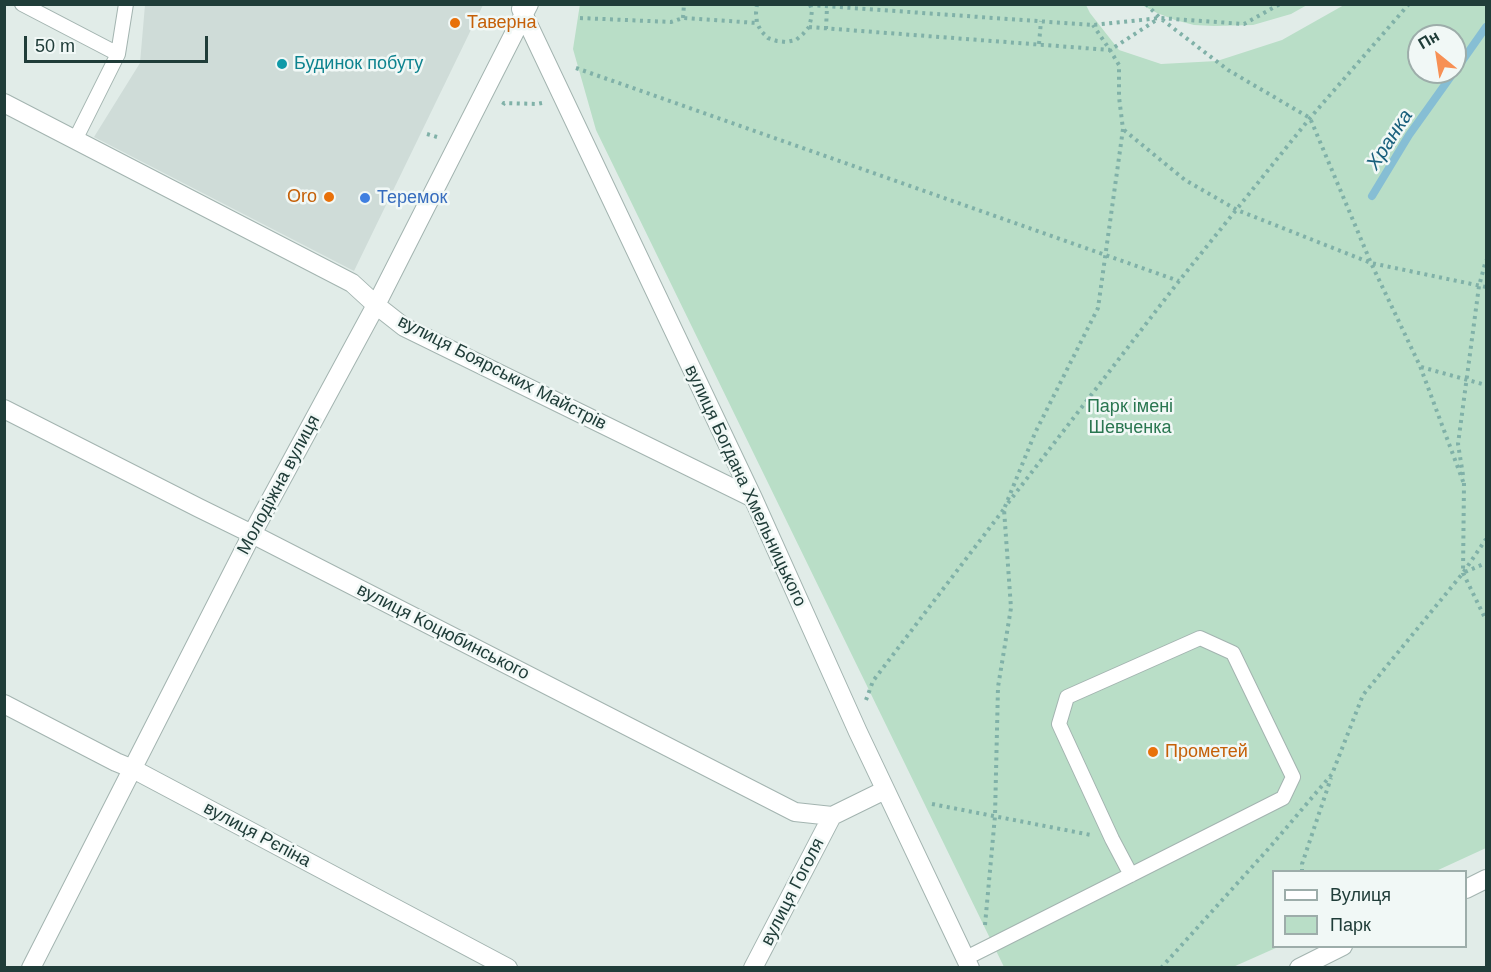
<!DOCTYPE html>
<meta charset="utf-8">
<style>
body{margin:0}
#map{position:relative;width:1491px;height:972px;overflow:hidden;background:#e1ece8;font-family:Arial,sans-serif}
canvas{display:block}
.frame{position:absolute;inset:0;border:6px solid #203d39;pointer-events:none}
.legend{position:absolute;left:1272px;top:870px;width:195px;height:78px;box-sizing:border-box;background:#f1f8f6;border:2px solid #9dadaa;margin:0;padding:8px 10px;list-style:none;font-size:18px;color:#203d39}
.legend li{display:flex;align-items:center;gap:12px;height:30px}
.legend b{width:30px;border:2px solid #9dadaa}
.north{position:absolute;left:1407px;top:24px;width:60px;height:60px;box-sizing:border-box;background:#f1f8f6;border:2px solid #9dadaa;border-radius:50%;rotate:330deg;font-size:16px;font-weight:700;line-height:24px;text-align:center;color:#203d39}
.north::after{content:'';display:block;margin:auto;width:21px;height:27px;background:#f79054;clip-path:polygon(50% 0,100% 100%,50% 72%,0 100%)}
.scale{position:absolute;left:24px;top:36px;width:184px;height:27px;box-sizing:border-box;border:3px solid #203d39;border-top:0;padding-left:8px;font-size:18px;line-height:21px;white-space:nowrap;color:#203d39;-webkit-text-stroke:4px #f1f8f6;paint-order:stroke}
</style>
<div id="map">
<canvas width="1491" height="972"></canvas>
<div class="frame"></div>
<ul class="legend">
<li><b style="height:8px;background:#fff"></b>Вулиця</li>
<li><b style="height:16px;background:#b9dec7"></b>Парк</li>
</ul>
<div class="north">Пн</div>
<div class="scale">50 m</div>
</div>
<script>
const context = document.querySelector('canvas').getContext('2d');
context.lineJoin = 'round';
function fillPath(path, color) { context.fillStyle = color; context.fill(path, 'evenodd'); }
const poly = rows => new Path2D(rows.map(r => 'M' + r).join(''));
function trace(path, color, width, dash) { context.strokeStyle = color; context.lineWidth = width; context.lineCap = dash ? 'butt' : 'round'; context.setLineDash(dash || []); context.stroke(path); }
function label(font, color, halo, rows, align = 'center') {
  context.font = font + ' Arial,sans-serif'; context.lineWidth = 5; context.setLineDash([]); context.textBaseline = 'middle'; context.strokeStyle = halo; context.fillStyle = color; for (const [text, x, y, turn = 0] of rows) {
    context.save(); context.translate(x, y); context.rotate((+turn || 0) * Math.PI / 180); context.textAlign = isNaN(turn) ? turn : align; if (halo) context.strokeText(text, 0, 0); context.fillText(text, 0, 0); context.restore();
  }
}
const built = poly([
 [145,5,483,5,354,271,94,137,140,63]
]);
const green = poly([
 [580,4,1086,5,1090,13,1119,50,1161,64,1217,61,1282,40,1344,5,1486,5,1486,848,1436,871,1274,872,1274,946,1278,947,1233,967,1004,967,596,130,573,49],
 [1419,36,1455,36,1455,72,1419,72],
 [1142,5,1307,5,1291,14,1253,25,1214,26,1194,25,1175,20,1157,13]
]);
const stream = poly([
 [1455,71,1486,27],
 [1372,196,1409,135,1454,72]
]);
const path = poly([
 [757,4,756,13,757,23,761,31,768,38,777,41,786,42,796,40,803,34,809,27,811,19,812,10,810,5],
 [1146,4,1160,18,1228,70,1310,118,1371,263,1420,366,1464,484],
 [810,5,1093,25,1160,18,1244,24,1280,4],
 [580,18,671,22,683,18,757,23],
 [683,18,684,4],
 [809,27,1110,50,1158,19],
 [826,29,827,7],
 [1039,44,1041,21],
 [576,68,1179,281],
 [503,105,504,103,537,104,542,103],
 [1124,130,1185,180,1237,210,1371,263,1486,287],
 [427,134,437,137],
 [1421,367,1486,385],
 [1463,475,1458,444,1479,286,1486,260],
 [1464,483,1463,573,1486,620],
 [1008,503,1179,281,1310,118,1409,4],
 [1465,572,1486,563],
 [866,700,873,681,1004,509],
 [932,804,1091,835],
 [1302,872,1302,864,1331,778],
 [985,925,995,816,998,687,1011,608,1004,509,1035,433,1098,308,1123,129,1119,97,1119,65,1110,50,1093,25],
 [1161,968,1270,847,1332,774,1363,695,1463,573,1486,539]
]);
const service = poly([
 [22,4,118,54],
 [75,140,118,54,126,4],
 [966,958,994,944,1283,798,1293,777,1233,653,1200,638,1067,697,1059,724,1112,839,1131,875]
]);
const minor = poly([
 [521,9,753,498,858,732,970,968],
 [4,103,352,283,376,305,404,327,753,498],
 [4,409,199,508,252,534,795,812,832,816,885,790],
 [4,704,116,762,133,769,508,968],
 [1466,889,1486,879],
 [31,968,252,534,376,305,529,4],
 [753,968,832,816],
 [1299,968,1343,946]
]);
const markers = [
 [455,23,6,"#e8710a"],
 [282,64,6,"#0f9aa8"],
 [329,197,6,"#e8710a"],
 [365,198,6,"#3f7fe0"],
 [1153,752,6,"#e8710a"]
];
const foodNames = [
 ["Таверна",467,23],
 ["Oro",317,197,"right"],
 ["Прометей",1165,752]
];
const cultureNames = [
 ["Будинок побуту",294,64]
];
const shopNames = [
 ["Теремок",377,198]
];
const streetNames = [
 ["вулиця Боярських Майстрів",502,373,27],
 ["Молодіжна вулиця",279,485,-62],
 ["вулиця Богдана Хмельницького",745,486,65],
 ["вулиця Коцюбинського",443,632,27],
 ["вулиця Рєпіна",257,835,28],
 ["вулиця Гоголя",793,892,-63]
];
const parkNames = [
 ["Парк імені",1130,407],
 ["Шевченка",1130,428]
];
const waterNames = [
 ["Хранка",1390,140,-57]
];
fillPath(built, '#cfdcd8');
fillPath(green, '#b9dec7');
trace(stream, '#86bed4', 8);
trace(service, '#a3b4b0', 16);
trace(minor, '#a3b4b0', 20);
trace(path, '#80b1a8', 4, [3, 4.5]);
trace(service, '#fff', 14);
trace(minor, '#fff', 18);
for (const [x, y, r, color] of markers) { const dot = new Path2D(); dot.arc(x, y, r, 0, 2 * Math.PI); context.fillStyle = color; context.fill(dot); trace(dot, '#f1f8f6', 2); }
label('18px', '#c56008', '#f1f8f6', foodNames, 'left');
label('18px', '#0d838f', '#f1f8f6', cultureNames, 'left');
label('18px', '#366cbe', '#f1f8f6', shopNames, 'left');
label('18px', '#203d39', '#f1f8f6', streetNames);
label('18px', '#297650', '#f1f8f6', parkNames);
label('italic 20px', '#185f7c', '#f1f8f6', waterNames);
</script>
